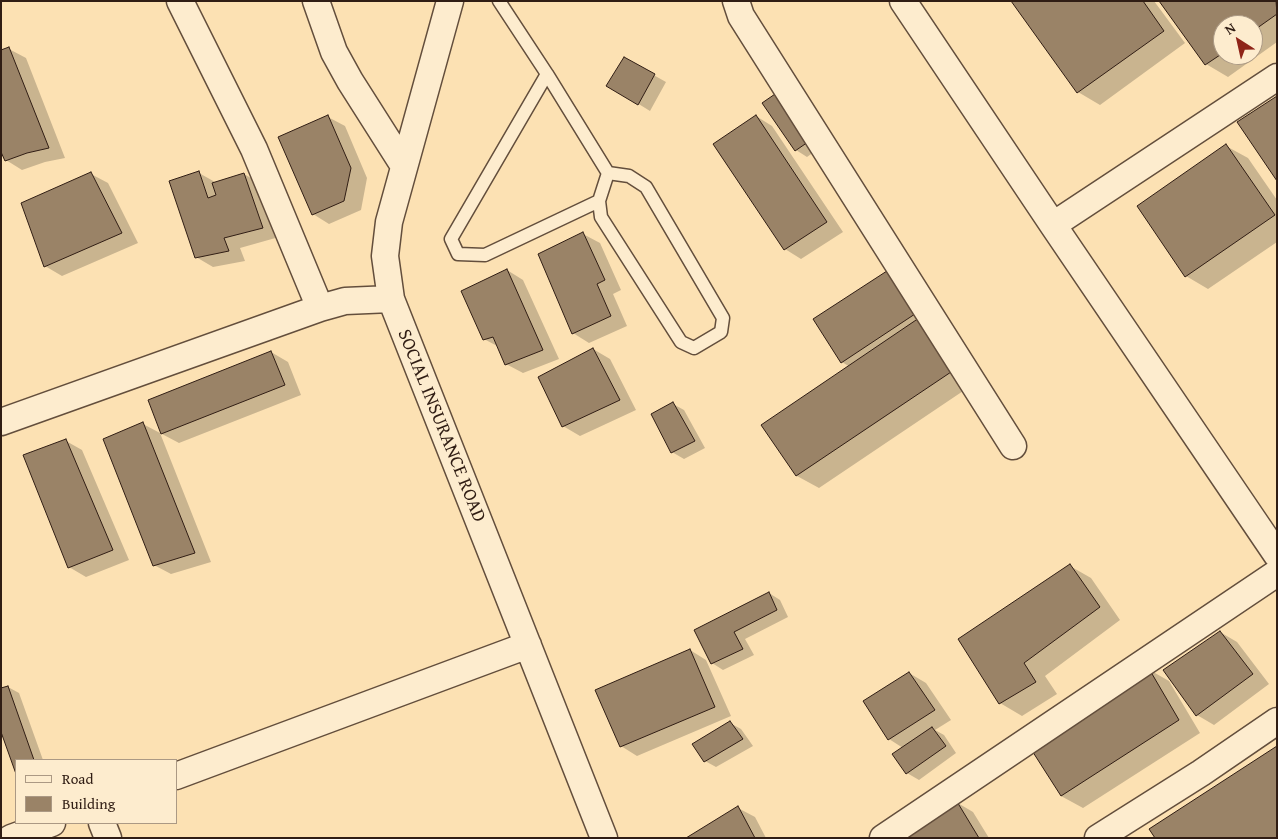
<!DOCTYPE html>
<style>
body{margin:0}
#map{position:relative;width:1278px;height:839px;overflow:hidden;background:#fce1b3;font-family:"Gentium Book Plus",serif}
canvas{display:block}
.frame{position:absolute;inset:0;border:2px solid #301d14;pointer-events:none}
.legend{position:absolute;left:15px;top:759px;width:162px;height:65px;box-sizing:border-box;background:#fdecce;border:1px solid #ab9984;margin:0;padding:6px 9px;list-style:none;font-size:15px;color:#301d14}
.legend li{display:flex;align-items:center;gap:10px;height:25px}
.legend b{width:25px;border:1px solid #ab9984}
.north{position:absolute;left:1213px;top:15px;width:50px;height:50px;box-sizing:border-box;background:#fdecce;border:1px solid #ab9984;border-radius:50%;rotate:325deg;font-size:14px;font-weight:700;line-height:20px;text-align:center;color:#301d14}
.north::after{content:'';display:block;margin:auto;width:18px;height:22px;background:#8f2418;clip-path:polygon(50% 0,100% 100%,50% 72%,0 100%)}
</style>
<div id="map">
<canvas width="1278" height="839"></canvas>
<div class="frame"></div>
<ul class="legend">
<li><b style="height:6px;background:#fdecce"></b>Road</li>
<li><b style="height:14px;background:#9a8367"></b>Building</li>
</ul>
<div class="north">N</div>
</div>
<script>
const context = document.querySelector('canvas').getContext('2d');
context.lineJoin = 'round';
function fillPath(path, color) { context.fillStyle = color; context.fill(path, 'evenodd'); }
const poly = rows => new Path2D(rows.map(r => 'M' + r).join(''));
function trace(path, color, width, dash) { context.strokeStyle = color; context.lineWidth = width; context.lineCap = dash ? 'butt' : 'round'; context.setLineDash(dash || []); context.stroke(path); }
function label(font, color, halo, rows, align = 'center') {
  context.font = font + ' "Gentium Book Plus",serif'; context.lineWidth = 5; context.setLineDash([]); context.textBaseline = 'middle'; context.strokeStyle = halo; context.fillStyle = color; for (const [text, x, y, turn = 0] of rows) {
    context.save(); context.translate(x, y); context.rotate((+turn || 0) * Math.PI / 180); context.textAlign = isNaN(turn) ? turn : align; if (halo) context.strokeText(text, 0, 0); context.fillText(text, 0, 0); context.restore();
  }
}
const shadow = poly([
 [1012,1,1154,1,1185,43,1100,105,1078,92],
 [1161,1,1277,1,1277,42,1228,77,1206,64],
 [1223,25,1253,25,1253,55,1223,55],
 [9,49,26,58,65,158,45,162,22,170,6,160],
 [625,59,666,82,650,111,608,85],
 [764,104,818,149,807,157,796,150],
 [756,116,772,126,843,232,801,259,785,249],
 [328,117,345,126,367,178,361,210,329,224,313,214],
 [1226,146,1248,158,1277,200,1277,242,1208,289,1186,276,1138,207],
 [199,173,215,182,244,174,261,184,279,237,240,248,245,261,213,267,196,257],
 [91,174,108,183,138,243,62,276,45,266],
 [583,234,600,243,621,290,613,294,627,326,589,343,573,333],
 [507,270,523,280,559,359,523,373,506,364,499,347,484,339],
 [890,271,978,381,819,488,797,476,763,426,850,367,842,362],
 [593,349,610,359,636,410,580,436,563,426],
 [271,352,288,362,301,395,179,443,162,434],
 [673,404,684,410,705,448,684,459,672,452],
 [143,424,160,433,211,562,171,574,154,565],
 [66,441,82,450,129,560,86,577,69,567],
 [1070,566,1091,578,1120,620,1045,676,1057,694,1022,716,1000,703],
 [769,593,780,600,788,617,745,639,754,655,723,670,712,663,695,630],
 [1220,632,1237,642,1269,684,1214,725,1197,715],
 [690,650,706,660,731,716,637,756,621,746],
 [1148,669,1169,681,1200,733,1083,808,1061,796],
 [909,673,926,683,951,720,935,730,944,735,956,753,919,780,907,773,903,748,889,739],
 [8,687,19,693,43,760,16,760,16,771,1,728],
 [730,723,741,729,753,746,716,767,705,761],
 [956,802,973,812,989,838,901,838],
 [738,808,755,817,766,838,689,838]
]);
const building = poly([
 [1011,1,1143,1,1164,31,1077,93,1011,1],
 [1159,1,1276,1,1277,14,1253,31,1253,25,1223,25,1223,53,1205,65,1159,1],
 [9,47,49,148,27,153,5,161,1,152,1,50,9,47],
 [624,57,655,74,638,105,606,86,624,57],
 [778,92,808,142,795,151,762,103,778,92],
 [1277,96,1277,181,1237,122,1277,96],
 [328,115,351,168,344,201,312,215,278,137,328,115],
 [756,115,827,222,784,250,713,144,756,115],
 [1226,144,1275,215,1185,277,1137,206,1226,144],
 [199,171,208,198,216,195,212,183,244,173,263,228,224,238,229,251,195,258,169,181,199,171],
 [91,172,122,233,44,267,21,203,91,172],
 [583,232,605,280,597,284,611,316,572,334,538,254,583,232],
 [507,269,543,350,505,365,493,337,483,340,461,291,507,269],
 [890,269,918,312,841,363,813,319,890,269],
 [922,316,957,368,796,476,761,425,922,316],
 [593,348,620,400,562,427,538,377,593,348],
 [271,351,285,385,161,434,148,400,271,351],
 [673,402,695,441,671,453,651,414,673,402],
 [143,422,195,553,153,566,103,439,143,422],
 [66,439,113,550,68,568,23,455,66,439],
 [1070,564,1100,607,1024,663,1036,682,999,704,958,639,1070,564],
 [769,592,777,610,734,632,743,649,711,664,694,630,769,592],
 [1220,631,1253,674,1196,716,1163,670,1220,631],
 [690,649,715,707,620,747,595,690,690,649],
 [1148,667,1179,720,1061,796,1029,746,1148,667],
 [909,672,935,710,888,740,863,701,909,672],
 [8,686,34,760,16,760,16,774,1,732,1,688,8,686],
 [730,721,743,739,704,762,692,744,730,721],
 [932,727,946,746,906,774,892,754,932,727],
 [1277,746,1277,838,1155,838,1149,829,1277,746],
 [956,800,979,838,899,838,956,800],
 [738,806,755,838,686,838,738,806]
]);
const service = poly([
 [499,1,547,74,608,173,629,176,646,187,723,318,721,332,694,348,681,342,601,217,599,201,608,173],
 [547,74,451,239,458,254,485,255,599,201]
]);
const minor = poly([
 [180,1,254,149,320,308],
 [316,1,334,52,350,81,404,166],
 [450,1,389,222,385,256,391,299,604,838],
 [736,1,741,16,1013,446],
 [903,1,1053,225,1277,555],
 [1053,225,1277,77],
 [1,422,320,308,345,301,391,299],
 [176,776,528,645],
 [102,823,108,838],
 [11,838,52,823],
 [883,838,1277,573],
 [1098,838,1201,773,1277,721]
]);
const streetNames = [
 ["SOCIAL INSURANCE ROAD",441,426,68]
];
fillPath(shadow, '#0003');
fillPath(building, '#9a8367');
trace(building, '#301d14', 1);
trace(service, '#634e3c', 15);
trace(minor, '#634e3c', 29);
trace(service, '#fdecce', 12);
trace(minor, '#fdecce', 26);
label('19px', '#301d14', '#fdecce', streetNames);
</script>
